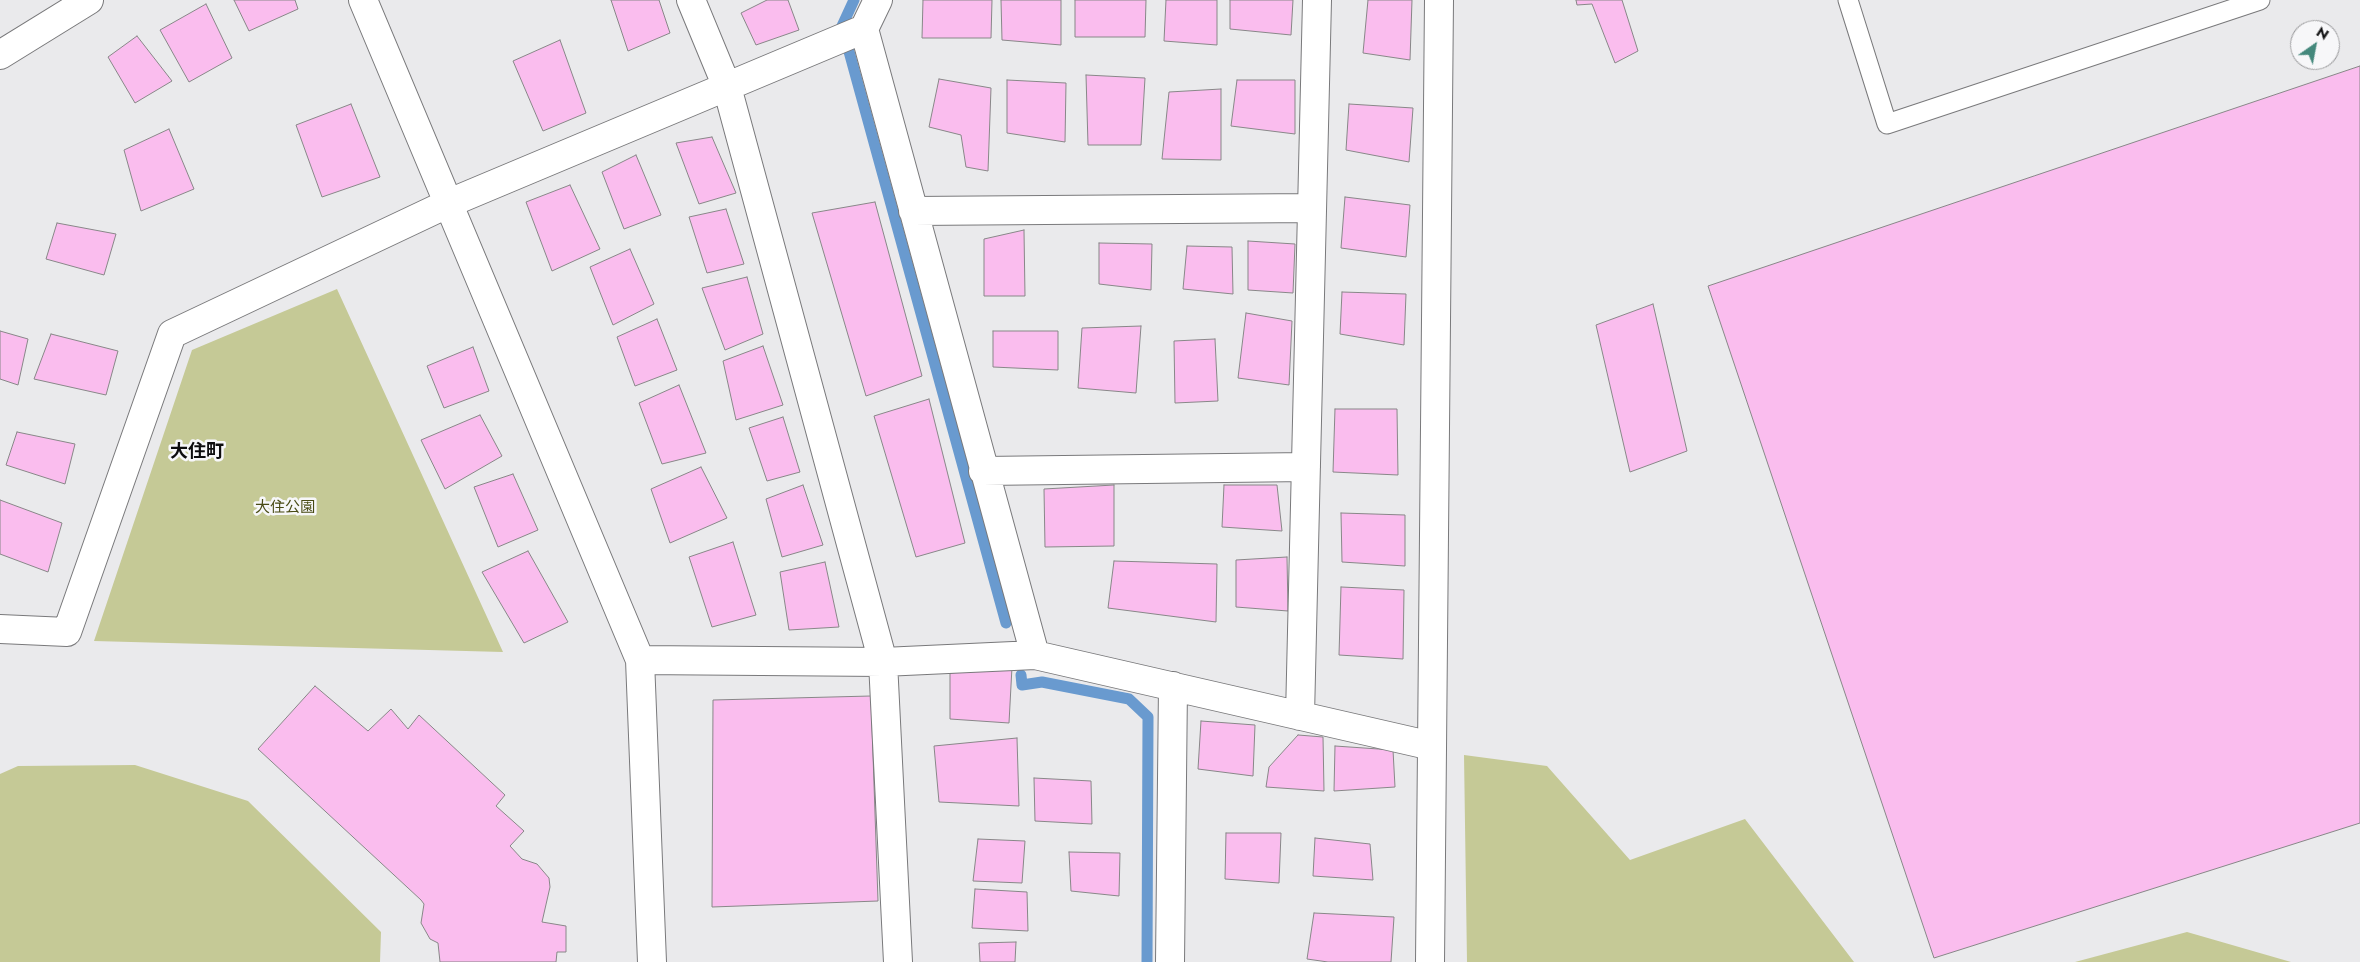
<!DOCTYPE html>
<meta charset="utf-8">
<style>
body{margin:0}
#map{position:relative;width:2360px;height:962px;overflow:hidden;background:#eaeaec;font-family:Jost,sans-serif}
canvas{display:block}
.north{position:absolute;left:2290px;top:20px;width:50px;height:50px;box-sizing:border-box;background:#f7f7f9;border:1px solid #99999b;border-radius:50%;rotate:33deg;font-size:14px;font-weight:700;line-height:20px;text-align:center;color:#0d0d0e}
.north::after{content:'';display:block;margin:auto;width:18px;height:22px;background:#44887c;clip-path:polygon(50% 0,100% 100%,50% 72%,0 100%)}
</style>
<div id="map">
<canvas width="2360" height="962"></canvas>
<div class="north">N</div>
</div>
<script>
const context = document.querySelector('canvas').getContext('2d');
context.lineJoin = 'round';
function fillPath(path, color) { context.fillStyle = color; context.fill(path, 'evenodd'); }
const poly = rows => new Path2D(rows.map(r => 'M' + r).join(''));
function trace(path, color, width, dash) { context.strokeStyle = color; context.lineWidth = width; context.lineCap = dash ? 'butt' : 'round'; context.setLineDash(dash || []); context.stroke(path); }
function label(font, color, halo, rows, align = 'center') {
  context.font = font + ' Jost,"Noto Sans JP",sans-serif'; context.lineWidth = 5; context.setLineDash([]); context.textBaseline = 'middle'; context.strokeStyle = halo; context.fillStyle = color; for (const [text, x, y, turn = 0] of rows) {
    context.save(); context.translate(x, y); context.rotate((+turn || 0) * Math.PI / 180); context.textAlign = isNaN(turn) ? turn : align; if (halo) context.strokeText(text, 0, 0); context.fillText(text, 0, 0); context.restore();
  }
}
const green = poly([
 [337,289,503,652,94,641,192,350],
 [1464,755,1547,766,1630,860,1745,819,1854,962,1467,962],
 [135,765,248,801,381,932,380,962,0,962,0,774,18,766],
 [2187,932,2291,962,2075,962]
]);
const stream = poly([
 [854,0,842,26,1006,623],
 [1021,675,1022,685,1042,682,1129,699,1148,717,1147,962]
]);
const building = poly([
 [234,0,295,0,298,9,249,31,234,0],
 [611,0,659,0,670,33,628,51,611,0],
 [767,0,788,0,799,30,756,45,741,13,767,0],
 [923,0,992,0,991,38,922,38,923,0],
 [1001,0,1061,0,1061,45,1002,40,1001,0],
 [1075,0,1146,0,1145,37,1075,37,1075,0],
 [1166,0,1217,0,1217,45,1164,41,1166,0],
 [1230,0,1293,0,1291,35,1230,29,1230,0],
 [1368,0,1412,0,1410,60,1363,53,1368,0],
 [1576,0,1622,0,1638,51,1615,63,1592,4,1577,5,1576,0],
 [206,4,232,58,189,82,160,30,206,4],
 [137,36,172,81,135,103,108,57,137,36],
 [560,40,586,113,543,131,513,61,560,40],
 [2360,66,2360,823,1934,958,1708,286,2360,66],
 [1086,75,1145,78,1141,145,1088,145,1086,75],
 [939,79,991,88,988,171,966,167,961,135,929,127,939,79],
 [1007,80,1066,83,1065,142,1007,133,1007,80],
 [1237,80,1295,80,1295,134,1231,126,1237,80],
 [1221,89,1221,160,1162,159,1169,92,1221,89],
 [351,104,380,177,322,197,296,125,351,104],
 [1349,104,1413,108,1409,162,1346,150,1349,104],
 [169,129,194,189,141,211,124,150,169,129],
 [712,137,736,193,699,204,676,143,712,137],
 [636,155,661,215,624,229,602,172,636,155],
 [570,185,600,249,552,271,526,202,570,185],
 [1345,197,1410,205,1406,257,1341,248,1345,197],
 [875,202,922,376,866,396,812,213,875,202],
 [726,209,744,264,707,273,689,217,726,209],
 [57,223,116,234,104,275,46,259,57,223],
 [1024,230,1025,296,984,296,984,239,1024,230],
 [1248,241,1295,244,1293,293,1248,290,1248,241],
 [1099,243,1152,244,1151,290,1099,284,1099,243],
 [1187,246,1232,247,1233,294,1183,289,1187,246],
 [630,249,654,304,613,325,590,267,630,249],
 [747,277,763,334,725,350,702,288,747,277],
 [1342,292,1406,294,1404,345,1340,334,1342,292],
 [1653,304,1687,451,1630,472,1596,325,1653,304],
 [1246,313,1292,321,1289,385,1238,378,1246,313],
 [657,319,677,370,635,386,617,337,657,319],
 [1141,326,1136,393,1078,388,1082,328,1141,326],
 [0,331,28,339,18,385,0,379,0,331],
 [993,331,1058,331,1058,370,993,367,993,331],
 [51,334,118,351,106,395,34,379,51,334],
 [1215,339,1218,401,1175,403,1174,341,1215,339],
 [763,346,783,405,736,420,723,361,763,346],
 [473,347,489,391,444,408,427,366,473,347],
 [679,385,706,453,662,464,639,403,679,385],
 [929,399,965,543,916,557,874,416,929,399],
 [1335,409,1397,409,1398,475,1333,472,1335,409],
 [480,415,502,456,445,489,421,440,480,415],
 [783,417,800,472,767,481,749,428,783,417],
 [17,432,75,444,65,484,6,465,17,432],
 [701,467,727,518,670,543,651,489,701,467],
 [513,474,538,530,498,547,474,487,513,474],
 [803,485,823,545,782,557,766,499,803,485],
 [1114,485,1114,546,1045,547,1044,489,1114,485],
 [1224,485,1277,485,1282,531,1222,527,1224,485],
 [0,500,62,523,48,572,0,554,0,500],
 [1341,513,1405,515,1405,566,1342,562,1341,513],
 [733,542,756,615,712,627,689,557,733,542],
 [528,551,568,622,524,643,482,572,528,551],
 [1287,557,1288,611,1236,607,1236,560,1287,557],
 [1114,561,1217,564,1216,622,1108,608,1114,561],
 [825,562,839,627,789,630,780,572,825,562],
 [1341,587,1404,590,1403,659,1339,655,1341,587],
 [1012,667,1009,723,950,719,950,673,1012,667],
 [315,686,368,731,391,709,408,729,419,715,505,795,496,806,524,831,510,846,522,859,537,864,549,878,550,887,542,922,566,926,566,952,557,952,556,962,440,962,438,943,430,939,421,923,424,904,421,900,258,749,315,686],
 [871,696,878,901,712,907,713,700,871,696],
 [1201,721,1255,725,1253,776,1198,769,1201,721],
 [1298,735,1323,737,1324,791,1266,787,1269,767,1298,735],
 [1017,738,1019,806,939,802,934,746,1017,738],
 [1335,746,1393,750,1395,787,1334,791,1335,746],
 [1034,778,1091,781,1092,824,1035,821,1034,778],
 [1226,833,1281,833,1279,883,1225,879,1226,833],
 [1315,838,1370,844,1373,880,1313,876,1315,838],
 [978,839,1025,841,1022,883,973,881,978,839],
 [1069,852,1120,853,1119,896,1071,891,1069,852],
 [975,889,1027,892,1028,931,972,928,975,889],
 [1314,913,1394,917,1391,962,1328,962,1307,959,1314,913],
 [1016,942,1015,962,980,962,979,943,1016,942]
]);
const service = poly([
 [1848,0,1887,124,2260,0]
]);
const minor = poly([
 [363,0,640,660,652,962],
 [691,0,727,87,883,662,898,962],
 [878,0,864,29,1035,655],
 [0,55,89,0],
 [913,211,1312,208],
 [983,471,1306,467],
 [0,629,67,632,172,334,447,204,864,29],
 [640,660,883,662,1035,655,1432,746],
 [1300,716,1317,0],
 [1170,962,1173,686]
]);
const tertiary = poly([
 [1430,962,1439,0]
]);
const parkNames = [
 ["大住公園",285,508]
];
const quarterNames = [
 ["大住町",197,453]
];
fillPath(green, '#c5c996');
trace(stream, '#699acf', 11);
fillPath(building, '#fabdee');
trace(building, '#888788', 1);
trace(service, '#79797b', 21);
trace(minor, '#79797b', 30);
trace(tertiary, '#79797b', 30);
trace(service, '#fff', 19);
trace(minor, '#fff', 28);
trace(tertiary, '#fff', 28);
label('15px', '#494b15', '#f7f7f9', parkNames);
label('bold 18px', '#0d0d0e', '#f7f7f9', quarterNames);
</script>
